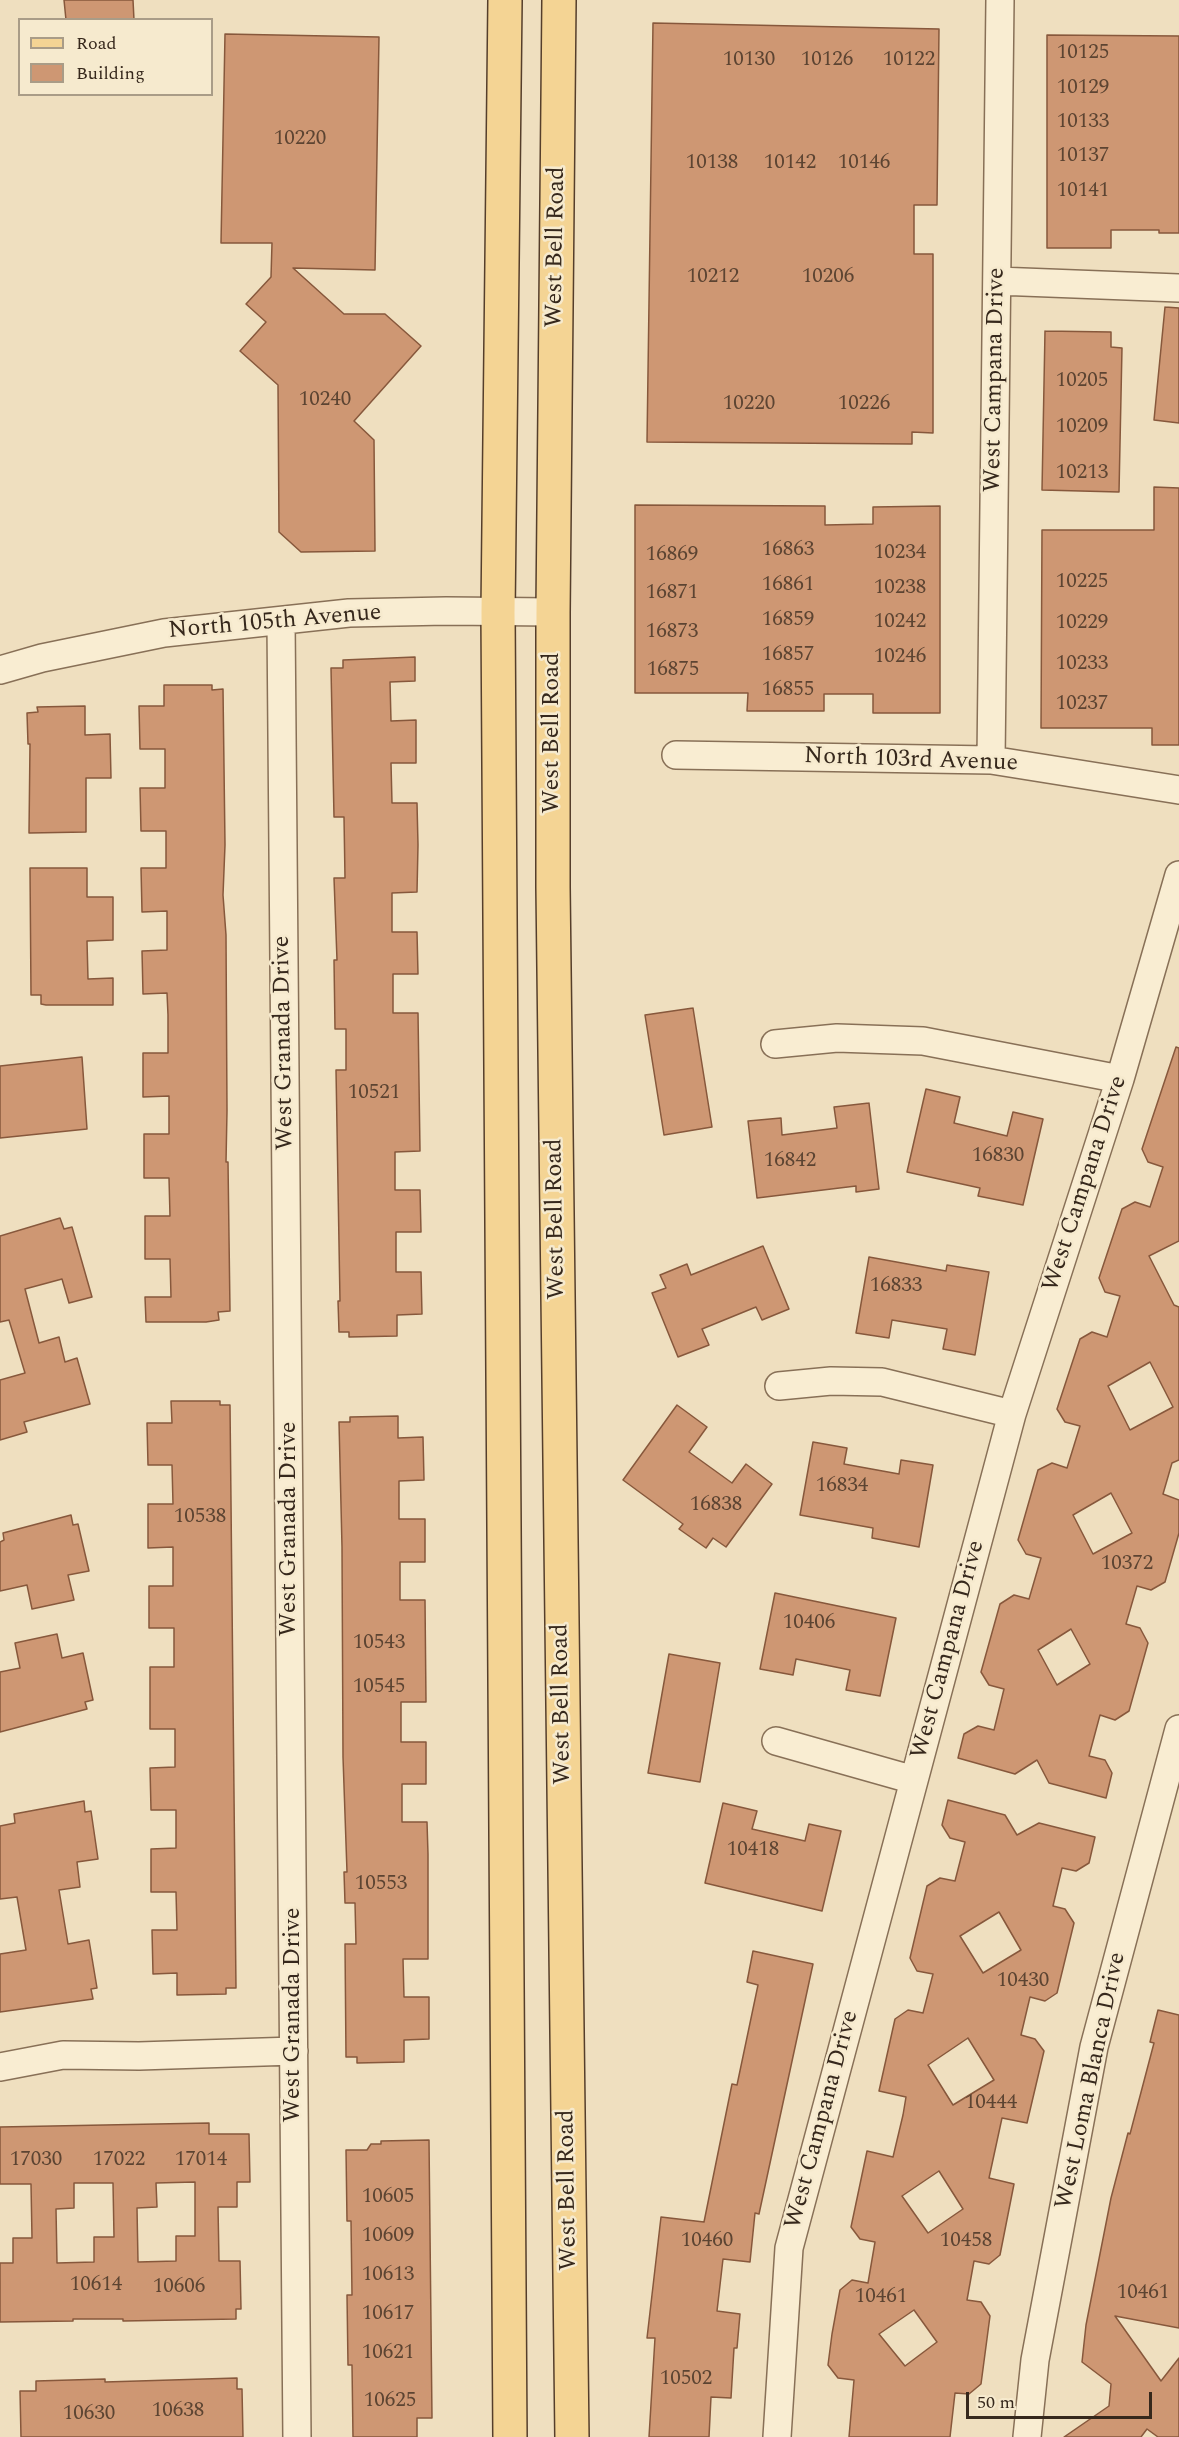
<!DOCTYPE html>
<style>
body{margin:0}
#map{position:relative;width:1179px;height:2437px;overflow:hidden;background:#efdfbf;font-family:Spectral,serif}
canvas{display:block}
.legend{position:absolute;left:18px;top:18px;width:195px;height:78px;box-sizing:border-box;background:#f6eace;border:2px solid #a99c87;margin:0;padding:8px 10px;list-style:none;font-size:18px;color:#36281c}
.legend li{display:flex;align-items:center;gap:12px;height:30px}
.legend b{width:30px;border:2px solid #a99c87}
.scale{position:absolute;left:966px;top:2392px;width:186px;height:27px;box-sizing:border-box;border:3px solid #36281c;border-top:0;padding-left:8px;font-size:18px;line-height:21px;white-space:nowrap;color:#36281c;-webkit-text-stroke:4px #f6eace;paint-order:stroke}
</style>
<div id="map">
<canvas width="1179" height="2437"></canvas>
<ul class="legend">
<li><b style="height:8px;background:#f4d494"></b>Road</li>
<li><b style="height:16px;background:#ce9773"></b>Building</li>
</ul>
<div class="scale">50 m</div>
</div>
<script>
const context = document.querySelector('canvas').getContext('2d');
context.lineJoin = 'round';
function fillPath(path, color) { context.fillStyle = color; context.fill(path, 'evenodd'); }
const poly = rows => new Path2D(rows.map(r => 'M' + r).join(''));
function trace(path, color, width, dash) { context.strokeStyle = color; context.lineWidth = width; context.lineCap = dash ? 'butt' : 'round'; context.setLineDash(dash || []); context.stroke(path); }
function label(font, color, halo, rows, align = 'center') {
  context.font = font + ' Spectral,serif'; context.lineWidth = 5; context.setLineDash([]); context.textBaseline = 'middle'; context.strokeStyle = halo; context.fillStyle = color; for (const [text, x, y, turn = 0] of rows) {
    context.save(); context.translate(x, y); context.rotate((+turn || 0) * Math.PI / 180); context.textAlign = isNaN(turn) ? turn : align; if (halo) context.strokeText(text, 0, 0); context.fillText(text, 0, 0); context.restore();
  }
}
const building = poly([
 [64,0,133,0,134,20,66,20,64,0],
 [653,23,939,29,937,205,914,205,914,254,933,254,933,433,912,432,912,444,647,442,653,23],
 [225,34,379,37,375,270,293,268,344,314,385,314,421,346,354,421,374,440,375,551,301,552,279,532,278,385,240,351,266,322,246,304,271,277,272,243,221,243,225,34],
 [1047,35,1179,36,1179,233,1159,233,1159,230,1111,230,1111,248,1047,248,1047,35],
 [1165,307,1179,308,1179,423,1154,420,1165,307],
 [1045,331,1111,332,1111,347,1122,348,1119,492,1042,490,1045,331],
 [1154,487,1179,488,1179,745,1152,745,1152,728,1041,728,1042,530,1154,530,1154,487],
 [635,505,825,506,825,525,873,524,873,507,940,506,940,713,873,713,873,694,824,694,824,711,747,711,748,693,635,693,635,505],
 [415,657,415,681,390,682,391,721,416,720,416,763,391,763,392,803,417,803,418,845,417,892,392,893,392,932,417,932,418,974,393,974,393,1013,418,1013,420,1151,395,1152,395,1190,420,1190,421,1232,396,1232,396,1272,421,1272,422,1314,397,1315,397,1336,349,1337,349,1332,339,1332,338,1301,340,1301,336,1070,346,1070,346,1029,335,1029,334,960,337,960,334,878,345,878,344,817,334,817,331,668,343,668,343,660,415,657],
 [164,685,212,685,212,690,223,689,225,845,223,895,226,935,227,1111,226,1162,228,1162,230,1311,218,1312,219,1320,206,1322,146,1322,145,1297,171,1297,170,1259,145,1259,145,1216,170,1216,169,1178,144,1178,144,1134,169,1134,169,1096,143,1097,143,1053,168,1053,168,1015,167,993,143,994,142,951,167,950,167,911,142,912,141,868,166,868,166,831,141,831,140,788,165,788,165,749,140,749,139,706,164,706,164,685],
 [85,706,85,735,110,734,111,778,86,778,86,832,29,833,30,744,28,744,27,713,38,712,37,707,85,706],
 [30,868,87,868,87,897,113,897,113,940,87,941,88,979,113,978,113,1005,46,1005,41,1004,41,995,31,995,30,868],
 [693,1008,712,1127,664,1135,645,1015,693,1008],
 [1176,1047,1179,1048,1179,1241,1149,1256,1174,1305,1179,1307,1179,1460,1172,1463,1163,1494,1179,1500,1179,1533,1165,1582,1151,1590,1137,1586,1126,1624,1140,1628,1148,1643,1129,1711,1115,1720,1100,1715,1089,1756,1105,1760,1112,1773,1106,1798,1049,1783,1037,1760,1015,1774,958,1758,964,1734,978,1726,994,1730,1004,1689,989,1685,981,1672,1000,1604,1014,1595,1029,1599,1041,1558,1026,1554,1018,1540,1038,1470,1052,1463,1067,1468,1080,1426,1065,1422,1057,1409,1080,1339,1092,1332,1107,1337,1120,1296,1105,1292,1099,1278,1122,1209,1135,1202,1150,1207,1163,1167,1148,1162,1142,1149,1176,1047],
 [1150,1362,1173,1407,1130,1430,1108,1386,1150,1362],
 [1111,1493,1132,1533,1093,1554,1073,1515,1111,1493],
 [1071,1629,1090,1664,1057,1685,1038,1650,1071,1629],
 [82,1057,87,1129,0,1138,0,1066,82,1057],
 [926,1089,960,1097,954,1123,1007,1136,1013,1112,1043,1119,1023,1205,978,1196,980,1188,907,1172,926,1089],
 [869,1103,879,1189,856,1192,856,1186,757,1198,748,1121,781,1118,782,1135,837,1128,834,1107,869,1103],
 [60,1218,64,1229,72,1227,92,1297,69,1303,62,1279,25,1289,39,1343,59,1337,65,1362,77,1358,90,1404,24,1422,27,1432,0,1440,0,1380,25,1373,9,1320,0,1322,0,1236,60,1218],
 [763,1246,789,1309,762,1320,756,1307,702,1329,709,1345,678,1357,652,1293,666,1288,660,1275,687,1264,691,1275,763,1246],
 [869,1257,946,1271,947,1265,989,1272,975,1355,943,1349,947,1329,892,1320,889,1338,856,1333,869,1257],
 [171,1401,220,1401,220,1405,230,1405,236,1988,226,1988,226,1994,177,1995,177,1973,153,1974,152,1930,177,1930,176,1892,151,1892,151,1849,176,1848,176,1810,151,1810,150,1768,175,1767,175,1729,150,1729,150,1667,174,1667,174,1628,149,1628,149,1586,173,1586,173,1547,148,1548,148,1504,173,1504,172,1465,148,1465,147,1423,172,1423,171,1401],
 [677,1405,707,1427,689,1452,732,1483,746,1464,772,1484,726,1547,713,1538,706,1548,679,1529,683,1524,623,1480,677,1405],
 [398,1416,398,1438,423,1437,424,1480,399,1481,399,1519,425,1519,425,1562,400,1562,400,1600,425,1600,426,1702,401,1702,401,1742,426,1742,426,1784,402,1784,402,1822,427,1822,428,1854,428,1959,403,1959,404,1997,429,1997,429,2039,404,2040,404,2062,357,2063,357,2057,346,2057,345,1944,356,1944,355,1903,345,1903,344,1872,347,1872,343,1757,342,1547,339,1422,350,1422,350,1417,398,1416],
 [813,1442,847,1448,844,1464,899,1474,901,1460,933,1465,919,1547,872,1538,873,1528,800,1515,813,1442],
 [71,1515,73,1525,78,1524,89,1571,68,1575,74,1600,32,1609,27,1585,0,1591,0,1542,4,1540,3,1533,71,1515],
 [775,1593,896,1618,880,1696,846,1690,850,1670,796,1659,793,1675,760,1669,775,1593],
 [57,1634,62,1658,83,1653,93,1700,85,1702,87,1709,0,1732,0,1672,20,1668,15,1643,57,1634],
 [669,1654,720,1663,700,1782,648,1773,669,1654],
 [948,1800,1005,1815,1017,1835,1039,1823,1095,1837,1089,1863,1076,1871,1062,1868,1053,1906,1065,1909,1074,1923,1057,1993,1045,2001,1030,1997,1021,2035,1035,2039,1044,2051,1027,2123,1002,2118,989,2178,1014,2184,1000,2255,989,2264,974,2261,967,2300,981,2302,990,2316,981,2384,969,2394,955,2393,950,2437,849,2437,854,2380,838,2378,828,2365,832,2334,840,2290,852,2280,868,2283,875,2242,860,2239,851,2227,867,2151,893,2157,903,2115,906,2097,879,2091,895,2019,908,2010,923,2013,933,1974,917,1971,910,1958,927,1886,940,1878,955,1881,965,1842,950,1838,942,1825,948,1800],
 [999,1912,1021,1950,983,1973,960,1936,999,1912],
 [968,2038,994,2080,953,2105,928,2065,968,2038],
 [939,2171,963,2209,928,2233,902,2196,939,2171],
 [914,2310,937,2342,905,2366,879,2334,914,2310],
 [84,1801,85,1812,91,1811,98,1859,77,1862,80,1887,59,1890,68,1944,89,1940,97,1988,91,1989,93,1999,0,2012,0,1954,26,1950,17,1897,0,1899,0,1826,15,1823,14,1814,84,1801],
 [723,1803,757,1811,752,1829,805,1841,809,1824,841,1831,822,1911,705,1883,723,1803],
 [753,1951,813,1964,759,2214,755,2213,750,2262,723,2259,717,2311,740,2314,737,2348,734,2348,731,2398,711,2397,709,2437,649,2437,655,2338,647,2338,661,2217,704,2222,732,2084,737,2085,758,1985,747,1982,753,1951],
 [1158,2010,1179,2015,1179,2328,1115,2316,1161,2381,1179,2358,1179,2437,1158,2437,1147,2429,1141,2437,1064,2437,1109,2406,1111,2384,1082,2362,1086,2325,1111,2198,1128,2133,1130,2134,1154,2043,1150,2042,1158,2010],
 [209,2123,209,2134,249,2134,250,2182,237,2182,237,2207,218,2207,219,2261,240,2261,241,2309,236,2309,236,2319,123,2321,123,2319,73,2319,73,2321,0,2322,0,2263,13,2263,13,2238,32,2238,31,2184,0,2184,0,2127,209,2123],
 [195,2182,195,2236,176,2236,176,2261,138,2262,137,2208,157,2207,156,2183,195,2182],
 [74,2183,113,2183,114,2237,94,2237,94,2262,57,2263,56,2209,74,2208,74,2183],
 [429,2140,432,2418,417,2418,417,2437,353,2437,352,2365,348,2365,347,2295,352,2295,351,2221,347,2221,346,2150,367,2150,371,2144,381,2144,381,2141,429,2140],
 [237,2378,237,2389,242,2389,243,2437,21,2437,20,2391,36,2391,36,2381,105,2379,105,2382,237,2378]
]);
const minor = poly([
 [997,281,1179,288],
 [281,621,297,2437],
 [0,670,42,658,164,633,349,613,446,611,553,612],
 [676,755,991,760,1179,790],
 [991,760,1000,0],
 [775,1044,837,1038,923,1041,1120,1079],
 [779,1386,831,1381,882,1382,1012,1414],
 [776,1741,914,1780],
 [0,2067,63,2055,139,2056,294,2051],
 [777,2437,789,2248,1012,1414,1120,1079,1179,875],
 [1027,2437,1035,2360,1094,2047,1179,1729]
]);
const primary = poly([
 [505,0,498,612,510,2437],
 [559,0,553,612,553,887,572,2437]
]);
const numberNames = [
 ["10125",1083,54],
 ["10130",749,61],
 ["10126",827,61],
 ["10122",909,61],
 ["10129",1083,89],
 ["10133",1083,123],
 ["10220",300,140],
 ["10137",1083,157],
 ["10138",712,164],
 ["10142",790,164],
 ["10146",864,164],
 ["10141",1083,192],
 ["10212",713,278],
 ["10206",828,278],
 ["10205",1082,382],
 ["10240",325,401],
 ["10220",749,405],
 ["10226",864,405],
 ["10209",1082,428],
 ["10213",1082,474],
 ["16863",788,551],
 ["10234",900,554],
 ["16869",672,556],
 ["10225",1082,583],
 ["16861",788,586],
 ["10238",900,589],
 ["16871",672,594],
 ["16859",788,621],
 ["10242",900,623],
 ["10229",1082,624],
 ["16873",672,633],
 ["16857",788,656],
 ["10246",900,658],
 ["10233",1082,665],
 ["16875",673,671],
 ["16855",788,691],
 ["10237",1082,705],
 ["10521",374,1094],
 ["16830",998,1157],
 ["16842",790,1162],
 ["16833",896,1287],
 ["16834",842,1487],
 ["16838",716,1506],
 ["10538",200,1518],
 ["10372",1127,1565],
 ["10406",809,1624],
 ["10543",379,1644],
 ["10545",379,1688],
 ["10418",753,1851],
 ["10553",381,1885],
 ["10430",1023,1982],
 ["10444",991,2104],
 ["17030",36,2161],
 ["17022",119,2161],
 ["17014",201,2161],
 ["10605",388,2198],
 ["10609",388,2237],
 ["10460",707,2242],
 ["10458",966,2242],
 ["10613",388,2276],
 ["10614",96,2286],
 ["10606",179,2288],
 ["10461",1143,2294],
 ["10461",881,2298],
 ["10617",388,2315],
 ["10621",388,2354],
 ["10502",686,2380],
 ["10625",390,2402],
 ["10638",178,2412],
 ["10630",89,2415]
];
const streetNames = [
 ["West Bell Road",557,247,-89],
 ["West Campana Drive",996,380,-89],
 ["North 105th Avenue",275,623,-5],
 ["West Bell Road",553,733,-90],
 ["North 103rd Avenue",911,761,2],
 ["West Granada Drive",285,1043,-91],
 ["West Campana Drive",1086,1184,-72],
 ["West Bell Road",557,1219,-91],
 ["West Granada Drive",290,1529,-90],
 ["West Campana Drive",949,1650,-75],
 ["West Bell Road",563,1704,-91],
 ["West Granada Drive",294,2015,-90],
 ["West Loma Blanca Drive",1092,2081,-78],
 ["West Campana Drive",823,2120,-75],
 ["West Bell Road",569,2190,-91]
];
fillPath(building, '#ce9773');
trace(building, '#87583c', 1.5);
trace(minor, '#887057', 30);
trace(primary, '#553e2b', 36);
trace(minor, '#f9edd2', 27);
trace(primary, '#f4d494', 33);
label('21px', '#5c4432', null, numberNames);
label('24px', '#36281c', '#f6eace', streetNames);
</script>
